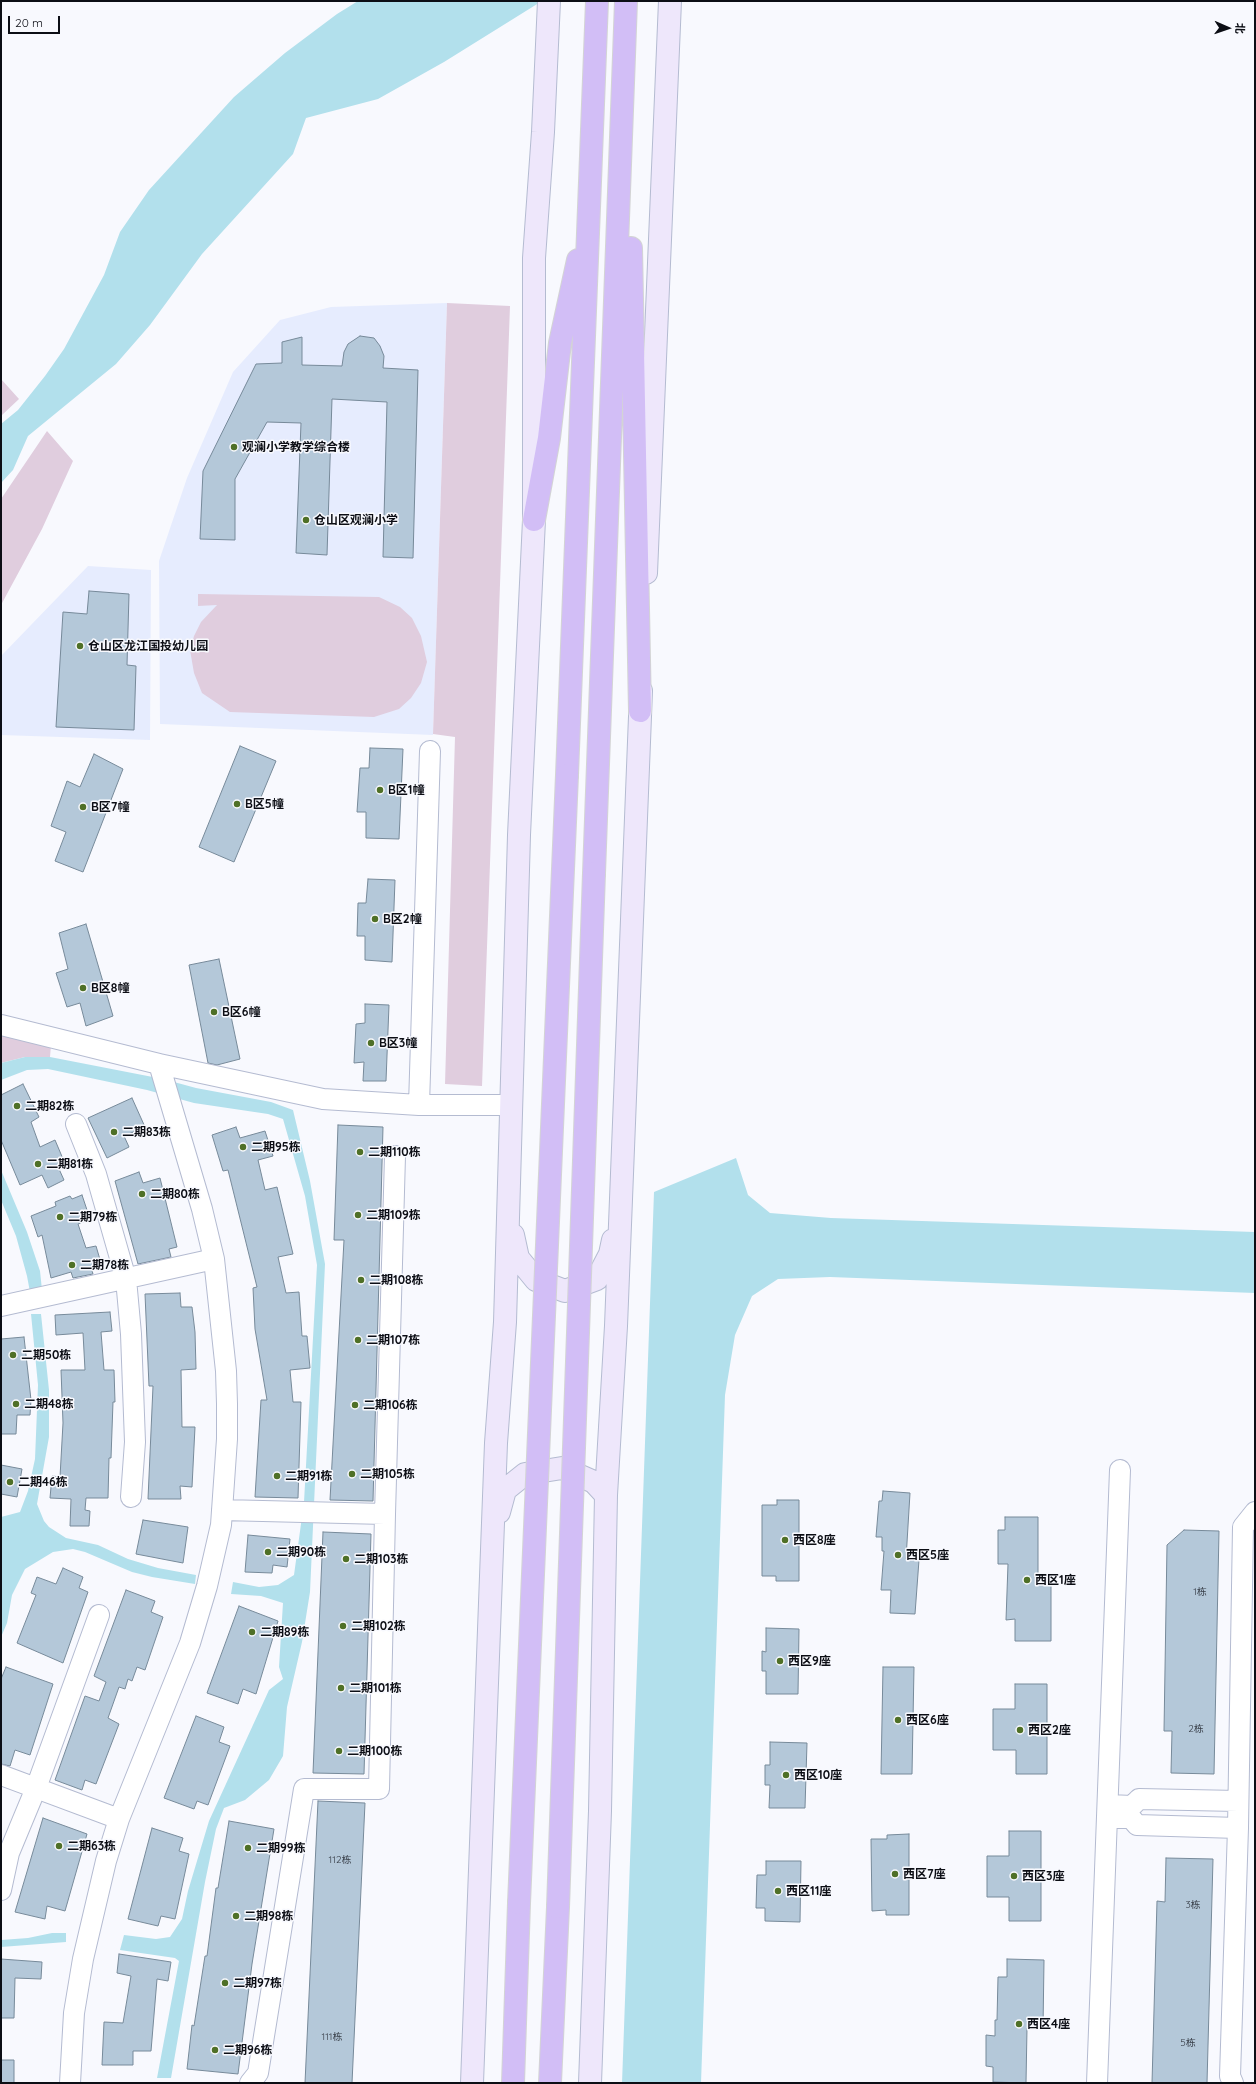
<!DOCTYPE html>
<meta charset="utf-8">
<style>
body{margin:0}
#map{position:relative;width:1256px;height:2084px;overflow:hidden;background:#f8f9fe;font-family:Quicksand,"Noto Sans SC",sans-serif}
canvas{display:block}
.frame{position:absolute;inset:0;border:2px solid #0c0e15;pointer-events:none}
.north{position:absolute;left:1208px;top:8px;width:40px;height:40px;-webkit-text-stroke:3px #f8f9fe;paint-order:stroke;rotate:92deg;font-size:11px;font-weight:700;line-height:16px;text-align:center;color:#0c0e15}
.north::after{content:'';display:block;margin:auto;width:14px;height:18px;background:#0c0e15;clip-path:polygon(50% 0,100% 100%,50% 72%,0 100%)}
.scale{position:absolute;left:8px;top:16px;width:52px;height:18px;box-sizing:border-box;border:2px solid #0c0e15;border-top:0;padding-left:5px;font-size:12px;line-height:14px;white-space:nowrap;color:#0c0e15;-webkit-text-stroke:3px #f8f9fe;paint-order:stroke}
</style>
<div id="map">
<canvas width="1256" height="2084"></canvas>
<div class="frame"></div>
<div class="north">北</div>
<div class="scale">20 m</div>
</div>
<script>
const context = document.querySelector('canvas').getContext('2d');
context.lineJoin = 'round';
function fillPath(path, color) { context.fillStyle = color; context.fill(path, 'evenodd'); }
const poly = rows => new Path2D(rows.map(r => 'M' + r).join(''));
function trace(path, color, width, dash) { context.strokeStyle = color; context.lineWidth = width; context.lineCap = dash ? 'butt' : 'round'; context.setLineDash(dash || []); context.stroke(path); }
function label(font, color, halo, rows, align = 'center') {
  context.font = font + ' Quicksand,"Noto Sans SC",sans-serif'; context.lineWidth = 3; context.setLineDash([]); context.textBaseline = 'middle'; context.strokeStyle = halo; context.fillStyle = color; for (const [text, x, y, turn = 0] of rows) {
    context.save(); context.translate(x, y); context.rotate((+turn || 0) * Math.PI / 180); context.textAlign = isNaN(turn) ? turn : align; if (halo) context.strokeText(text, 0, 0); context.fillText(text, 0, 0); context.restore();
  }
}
const built = poly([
 [447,303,433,735,160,724,159,561,187,478,233,372,280,320,331,307],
 [88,566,151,570,150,740,1,735,1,656]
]);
const green = poly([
 [447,303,510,306,482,1086,445,1084,455,737,433,734],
 [1,379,19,399,1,416],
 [47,431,73,461,42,529,1,605,1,499],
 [198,594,379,597,400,607,412,618,421,636,427,662,421,683,411,698,399,709,374,717,230,712,202,693,194,673,190,650,194,636,201,622,217,605,198,606],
 [1,1030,51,1045,50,1057,25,1057,1,1063]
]);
const water = poly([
 [358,1,542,1,444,62,378,99,306,118,293,154,202,254,150,325,116,364,28,436,13,470,1,483,1,424,18,410,45,376,64,349,104,275,120,232,149,190,234,97,285,53,337,14],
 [25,1057,50,1057,163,1079,196,1088,271,1102,293,1110,310,1181,325,1264,310,1592,302,1642,287,1707,283,1756,269,1780,245,1800,224,1808,216,1829,205,1882,171,2078,157,2078,179,1961,175,1958,120,1950,124,1935,156,1939,170,1937,182,1919,188,1891,209,1821,269,1690,283,1679,279,1667,283,1603,261,1596,231,1594,233,1582,259,1587,278,1585,294,1575,304,1502,317,1265,305,1196,283,1119,268,1114,194,1103,147,1090,48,1069,27,1070,1,1080,1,1063],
 [736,1158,748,1195,770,1213,831,1218,1255,1232,1255,1293,830,1277,778,1279,752,1296,735,1335,725,1395,701,2083,622,2083,654,1192],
 [1,1170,27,1232,40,1271,42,1290,30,1292,27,1276,16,1236,1,1200],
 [31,1314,41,1314,49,1390,49,1437,37,1504,44,1521,49,1527,66,1538,98,1545,128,1559,158,1568,196,1575,195,1584,152,1577,132,1572,85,1552,73,1549,53,1552,25,1569,12,1595,7,1623,1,1637,1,1517,20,1512,28,1491,35,1459,38,1385],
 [52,1933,66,1933,66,1942,1,1947,1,1940,28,1938]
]);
const building = poly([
 [360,336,374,338,380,346,384,356,383,368,418,370,413,558,383,557,387,402,332,399,327,555,296,553,301,423,267,422,235,479,235,540,200,539,203,471,256,364,282,363,282,342,302,337,302,365,342,366,344,352,348,344,360,336],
 [89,591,129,594,127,665,136,666,134,730,56,727,63,612,87,614,89,591],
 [240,746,276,761,234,862,199,847,240,746],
 [370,748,403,749,399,839,366,838,366,812,357,812,360,768,369,768,370,748],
 [94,754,123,769,83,872,55,861,66,832,51,826,67,781,80,787,94,754],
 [368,879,395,880,392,962,365,960,365,936,357,936,358,903,366,903,368,879],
 [86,924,113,1016,86,1026,80,1003,67,1007,56,973,68,969,59,933,86,924],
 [219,959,240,1059,217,1065,208,1063,189,965,219,959],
 [365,1004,389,1005,386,1081,363,1081,364,1062,354,1063,356,1024,365,1023,365,1004],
 [23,1084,39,1117,31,1122,40,1147,55,1140,66,1166,59,1169,64,1180,48,1188,42,1175,20,1185,1,1140,1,1095,23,1084],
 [132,1098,145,1127,124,1136,129,1147,107,1158,88,1118,132,1098],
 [338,1125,383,1127,373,1501,330,1500,344,1240,334,1240,338,1125],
 [236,1127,240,1138,265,1131,273,1156,258,1160,265,1190,277,1187,293,1254,278,1257,286,1293,299,1292,302,1336,307,1336,310,1368,290,1370,293,1402,301,1402,298,1498,255,1497,261,1400,267,1400,255,1329,253,1288,257,1287,228,1170,223,1171,212,1135,236,1127],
 [139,1172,143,1183,160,1178,177,1247,169,1249,171,1257,138,1264,115,1181,139,1172],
 [82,1195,90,1219,78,1224,86,1248,96,1246,101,1263,91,1267,93,1274,73,1278,71,1272,51,1278,42,1235,38,1237,31,1216,56,1206,55,1202,70,1196,72,1199,82,1195],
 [180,1293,181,1307,192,1307,195,1332,196,1369,181,1370,182,1427,195,1427,192,1487,180,1486,181,1499,148,1499,153,1386,149,1386,145,1294,180,1293],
 [110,1312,112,1331,101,1332,104,1370,114,1370,115,1402,113,1402,111,1458,109,1458,108,1498,86,1498,85,1510,90,1511,89,1526,70,1526,71,1499,50,1498,52,1476,60,1477,63,1423,61,1370,85,1370,83,1333,56,1335,55,1315,110,1312],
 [24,1337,31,1400,30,1415,17,1415,16,1434,1,1434,1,1339,24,1337],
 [1,1465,22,1469,17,1497,1,1494,1,1465],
 [883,1491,910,1493,906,1559,919,1560,915,1614,890,1613,891,1590,881,1590,884,1551,882,1551,882,1537,876,1537,879,1501,882,1501,883,1491],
 [777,1500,799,1500,799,1581,776,1581,776,1576,762,1576,762,1505,777,1505,777,1500],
 [1005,1517,1038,1517,1038,1583,1051,1582,1051,1641,1015,1641,1015,1619,1006,1620,1008,1564,998,1564,998,1530,1005,1530,1005,1517],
 [143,1520,188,1527,183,1563,136,1554,143,1520],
 [1184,1530,1219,1531,1214,1774,1171,1773,1172,1731,1164,1731,1167,1545,1184,1530],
 [323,1532,371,1534,364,1774,313,1773,323,1532],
 [248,1535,290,1539,287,1567,273,1565,272,1573,245,1572,248,1535],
 [63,1568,83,1577,79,1588,88,1592,63,1663,17,1643,36,1595,31,1593,37,1577,56,1584,63,1568],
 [126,1590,155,1601,151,1612,163,1617,145,1670,137,1667,132,1681,128,1679,125,1689,119,1687,108,1718,119,1724,96,1784,85,1780,82,1790,55,1780,85,1696,99,1701,106,1682,94,1676,126,1590],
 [239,1606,278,1621,256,1694,243,1689,238,1704,207,1693,239,1606],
 [766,1628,799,1629,798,1694,766,1694,766,1671,762,1671,762,1651,766,1652,766,1628],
 [6,1667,53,1684,30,1755,15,1750,10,1766,1,1764,1,1679,6,1667],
 [883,1667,914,1667,912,1774,881,1774,883,1667],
 [1015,1684,1047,1684,1047,1774,1016,1774,1016,1750,993,1750,993,1709,1015,1709,1015,1684],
 [196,1716,224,1727,219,1742,230,1746,208,1805,197,1801,194,1809,164,1798,196,1716],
 [770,1742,807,1743,805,1808,769,1808,770,1785,765,1785,765,1765,770,1765,770,1742],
 [318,1801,365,1803,352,2083,305,2083,318,1801],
 [43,1818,87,1834,65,1911,47,1906,45,1919,15,1912,43,1818],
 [229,1821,274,1829,252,1964,238,2074,187,2069,192,2025,194,2026,205,1956,207,1956,216,1888,218,1888,229,1821],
 [152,1828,183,1838,179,1851,189,1854,175,1919,161,1916,158,1926,128,1919,152,1828],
 [1009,1831,1041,1831,1041,1921,1009,1921,1009,1897,987,1897,987,1856,1009,1856,1009,1831],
 [909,1834,909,1915,886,1915,886,1910,872,1911,871,1839,887,1839,887,1835,909,1834],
 [1166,1858,1213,1859,1207,2083,1152,2083,1157,1901,1165,1902,1166,1858],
 [766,1861,801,1861,800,1922,765,1921,765,1908,756,1908,757,1875,766,1875,766,1861],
 [119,1954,171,1962,168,1981,157,1979,151,2051,133,2051,133,2065,102,2065,104,2022,123,2023,131,1976,117,1973,119,1954],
 [1,1959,42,1962,41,1979,15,1978,14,2018,1,2018,1,1959],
 [1007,1959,1044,1960,1043,2029,1027,2028,1026,2083,993,2082,993,2067,986,2066,986,2035,995,2036,995,2020,997,2020,998,1977,1007,1977,1007,1959],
 [1,2060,14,2060,14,2083,1,2083,1,2060]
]);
const minor = poly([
 [1,1025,159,1064,323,1099,419,1105,511,1105],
 [419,1105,430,751],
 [76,1124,96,1174,126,1279,131,1334,135,1442,131,1497],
 [1,1306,214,1259],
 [222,1510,385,1514,379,1789,304,1789,258,2073,250,2083],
 [385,1514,395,1156],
 [1,1775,119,1819],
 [1109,1805,1132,1806,1139,1799,1238,1801],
 [1108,1818,1131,1818,1137,1825,1238,1828],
 [1,1890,9,1853,36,1788,99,1615],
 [70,2083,74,2013,83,1959,106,1861,119,1819,190,1643,207,1586,221,1525,227,1439,227,1404,226,1371,214,1259,202,1209,159,1064],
 [1097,2083,1120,1470],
 [1233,2083,1230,2076,1238,1828,1243,1527,1255,1512]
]);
const secondary = poly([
 [646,573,670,1],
 [513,1235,518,1258,536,1280,565,1291,597,1279,610,1254,613,1240],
 [499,1512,505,1490,525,1474,562,1468,594,1482,606,1495],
 [472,2083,496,1443,505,1322,519,835,534,520,534,258,543,132,549,1],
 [590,2083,600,1811,606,1495,616,1326,641,691]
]);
const trunk = poly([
 [631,248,640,711],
 [534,520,549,438,560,343,578,260],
 [567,775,597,1],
 [594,873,626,1],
 [513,2083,519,1903],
 [550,2083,558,1907]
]);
const trunkBridge = poly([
 [519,1903,567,775],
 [558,1907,594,873]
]);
const markers = [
 [234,447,4,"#4f7027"],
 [306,520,4,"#4f7027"],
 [80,646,4,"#4f7027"],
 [380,790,4,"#4f7027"],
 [237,804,4,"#4f7027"],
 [83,807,4,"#4f7027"],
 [375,919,4,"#4f7027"],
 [83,988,4,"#4f7027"],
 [214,1012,4,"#4f7027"],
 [371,1043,4,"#4f7027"],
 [17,1106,4,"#4f7027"],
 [114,1132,4,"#4f7027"],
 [243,1147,4,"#4f7027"],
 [360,1152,4,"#4f7027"],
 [38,1164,4,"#4f7027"],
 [142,1194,4,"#4f7027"],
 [358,1215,4,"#4f7027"],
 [60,1217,4,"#4f7027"],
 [72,1265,4,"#4f7027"],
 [361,1280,4,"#4f7027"],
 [358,1340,4,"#4f7027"],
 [13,1355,4,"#4f7027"],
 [16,1404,4,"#4f7027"],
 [355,1405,4,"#4f7027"],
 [352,1474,4,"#4f7027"],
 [277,1476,4,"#4f7027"],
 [10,1482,4,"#4f7027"],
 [785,1540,4,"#4f7027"],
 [268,1552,4,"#4f7027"],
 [898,1555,4,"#4f7027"],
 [346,1559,4,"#4f7027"],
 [1027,1580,4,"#4f7027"],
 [343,1626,4,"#4f7027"],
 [252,1632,4,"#4f7027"],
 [780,1661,4,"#4f7027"],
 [341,1688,4,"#4f7027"],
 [898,1720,4,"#4f7027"],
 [1020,1730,4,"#4f7027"],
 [339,1751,4,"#4f7027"],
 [786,1775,4,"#4f7027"],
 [59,1846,4,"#4f7027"],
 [248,1848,4,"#4f7027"],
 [895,1874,4,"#4f7027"],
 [1014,1876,4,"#4f7027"],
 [778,1891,4,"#4f7027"],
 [236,1916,4,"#4f7027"],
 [225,1983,4,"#4f7027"],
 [1019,2024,4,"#4f7027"],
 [215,2050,4,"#4f7027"]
];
const numberNames = [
 ["1栋",1200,1592],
 ["2栋",1196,1729],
 ["112栋",340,1860],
 ["3栋",1193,1905],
 ["111栋",332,2037],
 ["5栋",1188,2043]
];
const poiNames = [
 ["观澜小学教学综合楼",242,447],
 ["仓山区观澜小学",314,520],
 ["仓山区龙江国投幼儿园",88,646],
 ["B区1幢",388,790],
 ["B区5幢",245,804],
 ["B区7幢",91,807],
 ["B区2幢",383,919],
 ["B区8幢",91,988],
 ["B区6幢",222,1012],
 ["B区3幢",379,1043],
 ["二期82栋",25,1106],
 ["二期83栋",122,1132],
 ["二期95栋",251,1147],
 ["二期110栋",368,1152],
 ["二期81栋",46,1164],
 ["二期80栋",150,1194],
 ["二期109栋",366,1215],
 ["二期79栋",68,1217],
 ["二期78栋",80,1265],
 ["二期108栋",369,1280],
 ["二期107栋",366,1340],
 ["二期50栋",21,1355],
 ["二期48栋",24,1404],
 ["二期106栋",363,1405],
 ["二期105栋",360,1474],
 ["二期91栋",285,1476],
 ["二期46栋",18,1482],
 ["西区8座",793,1540],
 ["二期90栋",276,1552],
 ["西区5座",906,1555],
 ["二期103栋",354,1559],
 ["西区1座",1035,1580],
 ["二期102栋",351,1626],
 ["二期89栋",260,1632],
 ["西区9座",788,1661],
 ["二期101栋",349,1688],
 ["西区6座",906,1720],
 ["西区2座",1028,1730],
 ["二期100栋",347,1751],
 ["西区10座",794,1775],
 ["二期63栋",67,1846],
 ["二期99栋",256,1848],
 ["西区7座",903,1874],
 ["西区3座",1022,1876],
 ["西区11座",786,1891],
 ["二期98栋",244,1916],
 ["二期97栋",233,1983],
 ["西区4座",1027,2024],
 ["二期96栋",223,2050]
];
fillPath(built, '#e6ecfe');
fillPath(green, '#e0cdde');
fillPath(water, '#b2e0ec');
fillPath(building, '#b4c8d9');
trace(building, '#778a9a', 1);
trace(minor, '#b4bbd1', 22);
trace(secondary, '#b4bbd1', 24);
trace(trunk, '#d3d4d5', 24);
trace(minor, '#fff', 20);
trace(secondary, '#eee7fb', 22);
trace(trunk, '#d2bef6', 22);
trace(trunkBridge, '#d3d4d5', 24, []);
trace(trunkBridge, '#d2bef6', 22);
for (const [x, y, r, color] of markers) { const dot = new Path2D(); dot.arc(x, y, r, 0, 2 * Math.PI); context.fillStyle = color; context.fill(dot); trace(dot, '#f8f9fe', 1.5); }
label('10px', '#363c46', null, numberNames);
label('bold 12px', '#0c0e15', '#f8f9fe', poiNames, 'left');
</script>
